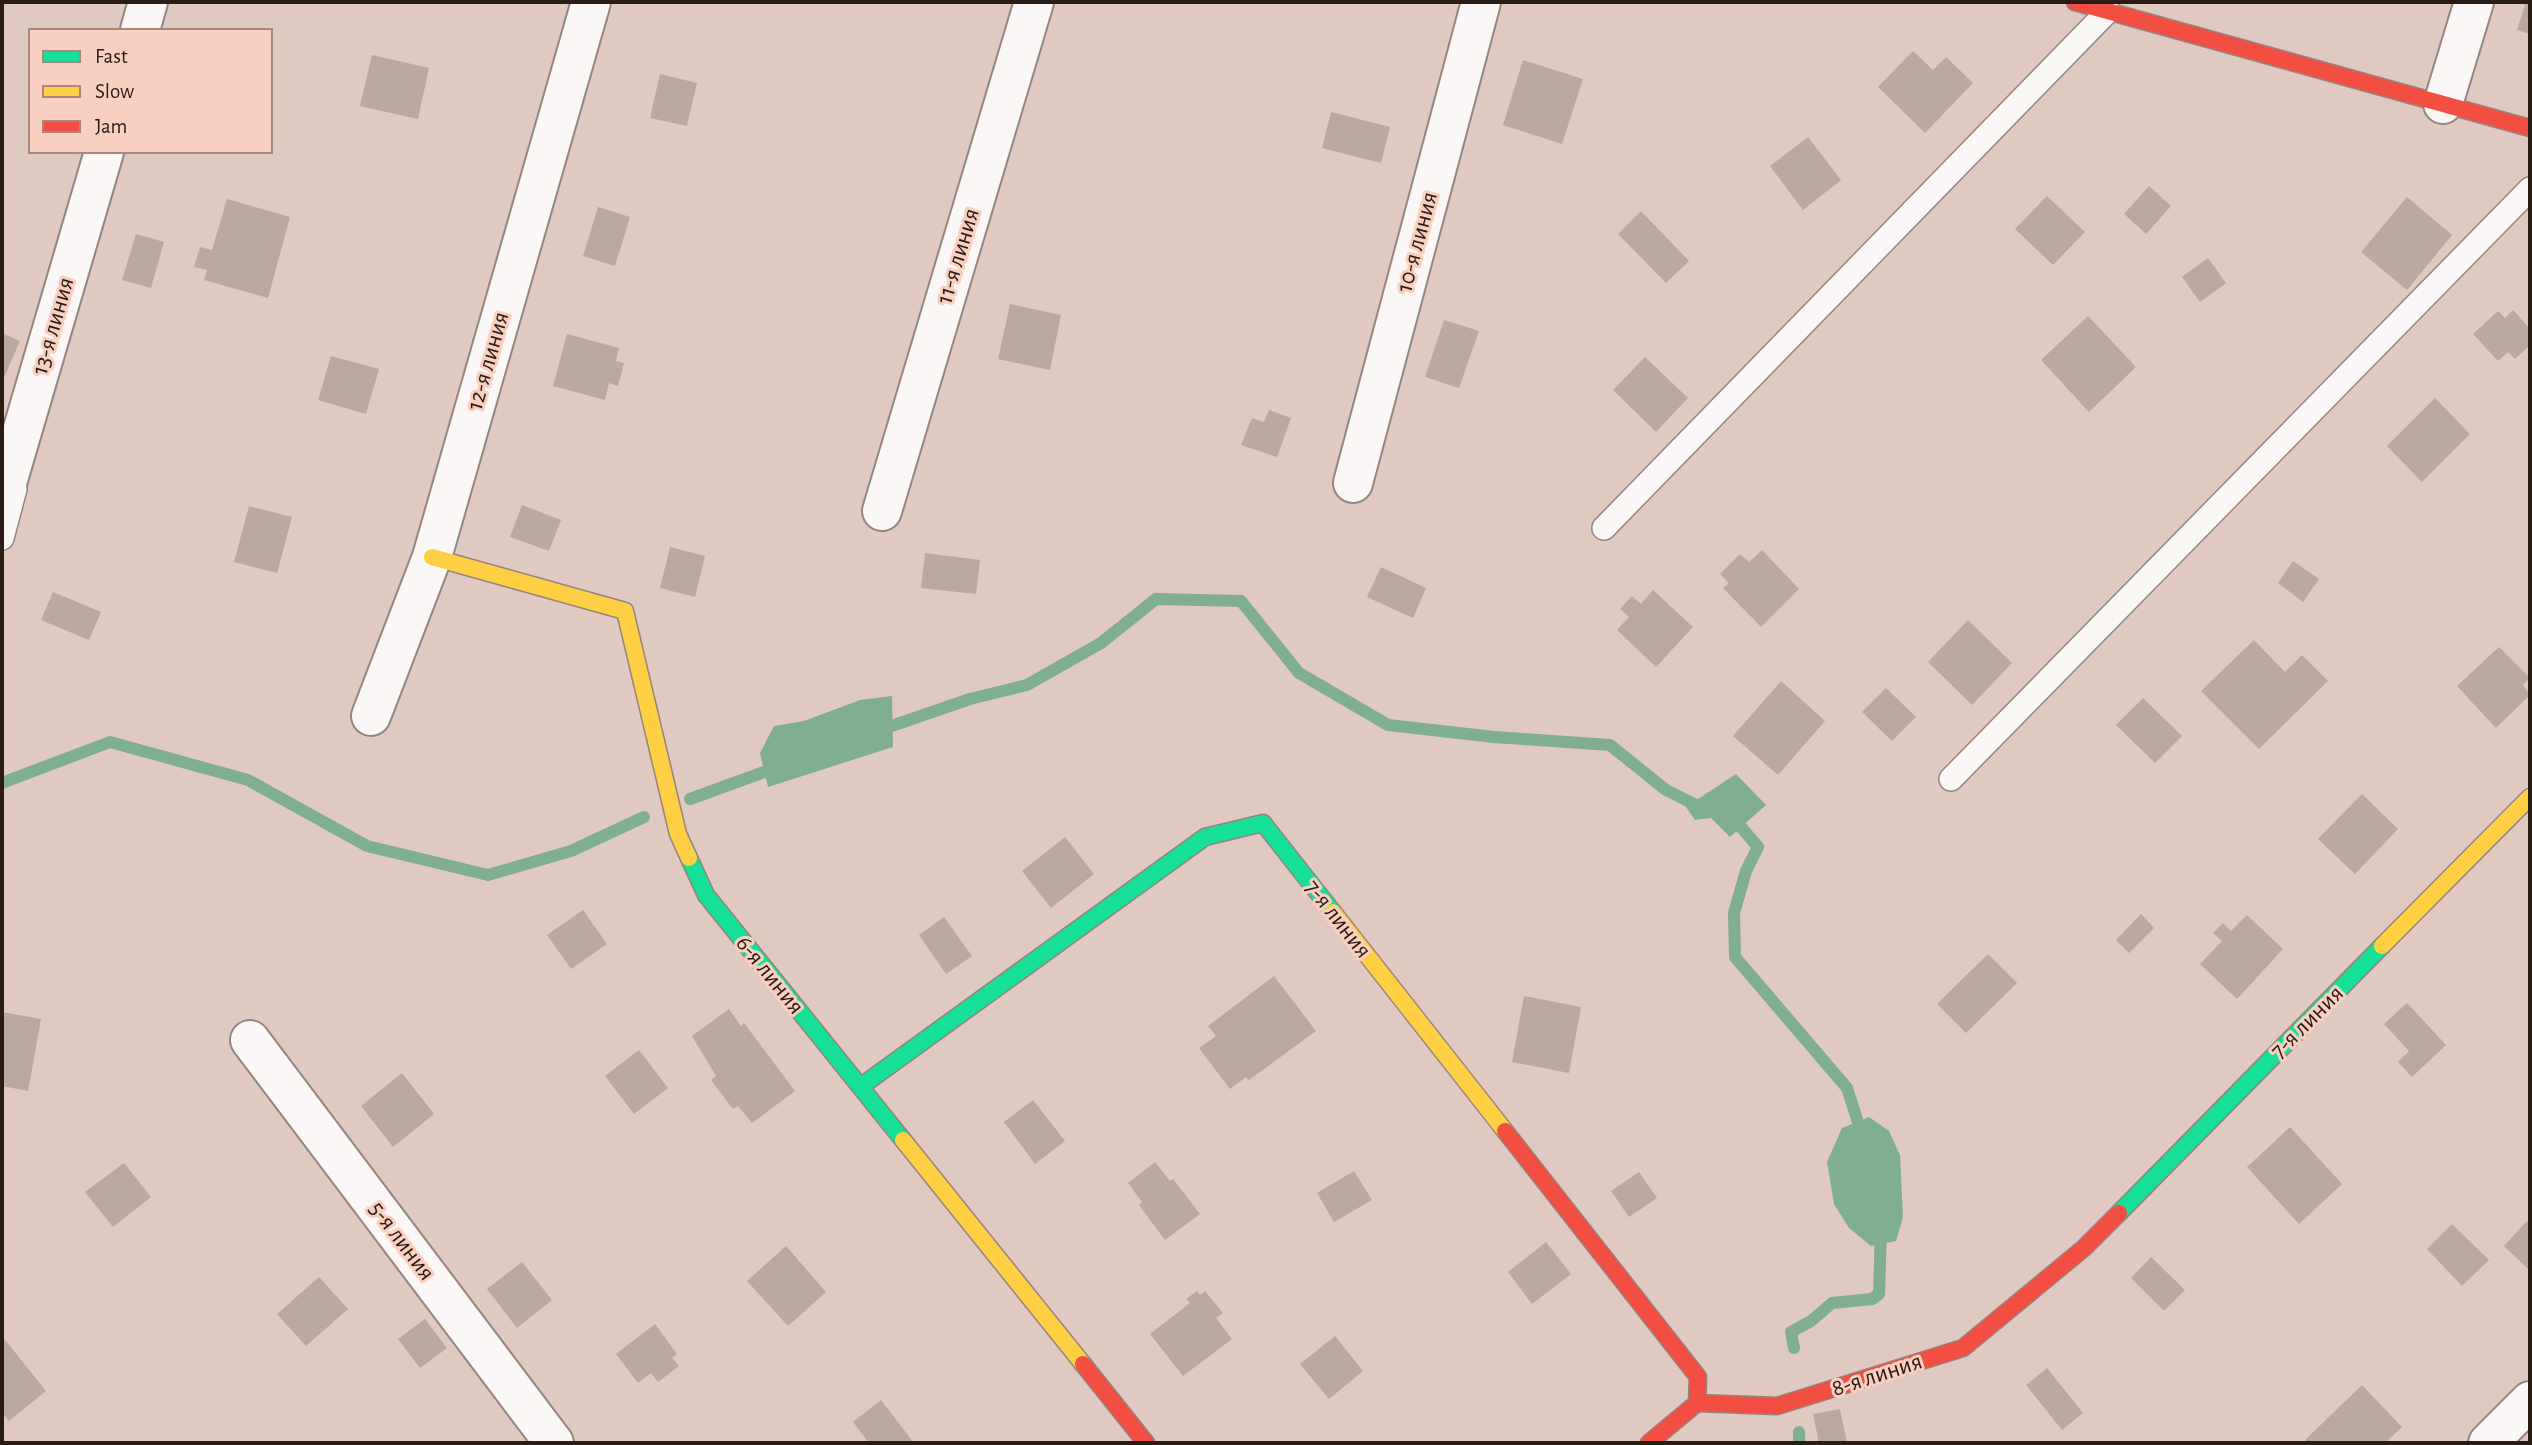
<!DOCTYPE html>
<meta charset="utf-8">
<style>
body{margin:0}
#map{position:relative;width:2532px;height:1445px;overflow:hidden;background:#dfc9c0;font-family:"Alegreya Sans",sans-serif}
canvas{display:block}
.frame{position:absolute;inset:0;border:4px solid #2a1b15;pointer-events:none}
.legend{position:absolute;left:28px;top:28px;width:245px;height:126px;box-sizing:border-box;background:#f9d0c0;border:2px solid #a6887c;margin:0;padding:9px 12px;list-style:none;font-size:21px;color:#2a1b15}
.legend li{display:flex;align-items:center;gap:14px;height:35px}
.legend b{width:35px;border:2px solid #a6887c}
</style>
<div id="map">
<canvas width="2532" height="1445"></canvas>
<div class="frame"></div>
<ul class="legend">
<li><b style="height:9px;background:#16e098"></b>Fast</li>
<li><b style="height:9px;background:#ffcf43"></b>Slow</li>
<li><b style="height:9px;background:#f24e42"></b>Jam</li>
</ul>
</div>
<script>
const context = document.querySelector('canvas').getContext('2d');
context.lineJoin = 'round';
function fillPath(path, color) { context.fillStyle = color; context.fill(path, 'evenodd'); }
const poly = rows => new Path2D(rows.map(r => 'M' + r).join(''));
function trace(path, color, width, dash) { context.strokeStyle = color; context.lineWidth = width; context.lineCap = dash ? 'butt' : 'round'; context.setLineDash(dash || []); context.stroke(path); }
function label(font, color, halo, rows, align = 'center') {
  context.font = font + ' "Alegreya Sans",sans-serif'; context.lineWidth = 6; context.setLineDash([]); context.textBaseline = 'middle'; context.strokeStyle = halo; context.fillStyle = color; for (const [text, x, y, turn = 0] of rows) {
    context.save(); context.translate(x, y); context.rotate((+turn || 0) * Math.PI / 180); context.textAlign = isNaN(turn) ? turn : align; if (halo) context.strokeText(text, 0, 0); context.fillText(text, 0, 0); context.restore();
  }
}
const water = poly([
 [892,696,893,747,768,787,760,753,774,726,804,721,860,700],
 [1736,774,1766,805,1730,837,1711,818,1695,820,1686,807],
 [1869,1117,1889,1131,1900,1155,1903,1217,1896,1241,1871,1246,1849,1228,1834,1204,1827,1162,1842,1128]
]);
const stream = poly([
 [877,731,970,699,1027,685,1101,643,1156,599,1241,601,1299,673,1388,725,1494,737,1610,745,1666,790,1708,811],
 [2,783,110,742,248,780,367,846,488,875,571,851,644,817],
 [690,799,778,767],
 [1727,821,1741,827,1758,847,1746,871,1734,913,1735,957,1847,1088,1862,1135],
 [1794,1348,1791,1332,1811,1321,1832,1303,1872,1299,1879,1294,1881,1228],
 [1799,1443,1799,1432]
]);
const building = poly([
 [2526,2,2530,2,2530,34,2517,30],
 [1913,51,1933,70,1946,57,1973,83,1925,133,1878,87],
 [372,55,429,68,418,119,360,106],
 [1523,60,1583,79,1562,144,1503,125],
 [660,74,697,83,687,126,650,118],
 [1331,112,1390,127,1381,163,1322,148],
 [1808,137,1841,180,1803,210,1770,166],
 [2149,186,2171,206,2146,234,2124,214],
 [2047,196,2085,232,2053,265,2015,229],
 [2407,197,2452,235,2407,290,2361,252],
 [227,199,290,217,268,298,204,280,207,270,194,267,200,247,212,250],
 [598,207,630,217,615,266,583,256],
 [1641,211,1689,261,1666,283,1618,234],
 [136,234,164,242,151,288,122,280],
 [2208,258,2226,283,2200,302,2182,277],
 [1010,304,1061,315,1050,370,998,359],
 [2513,310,2530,329,2530,345,2515,359,2508,352,2498,361,2473,334,2498,311,2505,318],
 [2088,316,2136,367,2089,412,2041,360],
 [1444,320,1479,331,1459,388,1425,377],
 [2,333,20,341,2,382],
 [567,334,619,348,616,361,624,363,618,386,609,383,605,400,553,386],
 [331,356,379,369,366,414,318,400],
 [1645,357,1688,398,1656,432,1613,390],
 [2435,398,2470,434,2422,482,2387,446],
 [1269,410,1291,418,1277,457,1241,445,1252,418,1264,422],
 [522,505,561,520,549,551,510,537],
 [249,506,292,517,277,573,234,562],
 [670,547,705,556,695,597,660,588],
 [1762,550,1799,589,1761,627,1723,588,1729,583,1720,574,1740,554,1749,562],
 [925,553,980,560,976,594,921,588],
 [2293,561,2319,579,2303,602,2278,583],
 [1381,567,1426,588,1413,618,1367,597],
 [1653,590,1693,627,1656,667,1617,630,1629,617,1620,609,1632,596,1641,604],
 [53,592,101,612,89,640,41,620],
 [1968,620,2012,663,1972,705,1928,662],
 [2254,640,2285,672,2302,655,2328,681,2259,749,2201,691],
 [2499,647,2530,678,2523,685,2530,695,2496,728,2457,686],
 [1781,681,1825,721,1778,775,1733,736],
 [1886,688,1916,717,1892,741,1862,712],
 [2143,698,2182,736,2155,763,2116,725],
 [2362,794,2398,829,2355,874,2318,839],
 [1065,837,1094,874,1051,908,1022,871],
 [583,910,607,944,571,969,547,935],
 [2141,914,2154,928,2129,953,2116,940],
 [2247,915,2283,949,2237,999,2200,964,2222,941,2213,933,2223,923,2231,931],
 [944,917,972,956,946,974,919,935],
 [1988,954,2017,983,1966,1033,1937,1004],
 [1274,976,1316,1031,1249,1080,1246,1077,1230,1089,1199,1048,1216,1036,1208,1026],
 [1524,996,1581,1007,1569,1073,1512,1062],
 [2407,1003,2446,1045,2412,1077,2398,1062,2409,1051,2384,1024],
 [729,1009,741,1026,744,1023,795,1091,752,1123,738,1106,733,1109,711,1080,716,1076,692,1036],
 [2,1012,41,1019,28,1091,2,1086],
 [639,1050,668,1088,634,1114,605,1076],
 [402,1073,434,1114,393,1147,361,1106],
 [1033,1100,1065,1141,1035,1164,1004,1122],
 [2290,1127,2342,1184,2299,1224,2247,1167],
 [1155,1162,1170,1181,1173,1179,1200,1214,1165,1240,1139,1205,1142,1202,1128,1183],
 [124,1163,151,1197,113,1227,85,1192],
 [1354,1171,1372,1200,1334,1222,1317,1193],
 [1639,1172,1657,1198,1629,1217,1611,1191],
 [2527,1221,2530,1225,2530,1271,2504,1246],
 [2452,1224,2489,1260,2462,1286,2427,1249],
 [1546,1242,1571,1274,1532,1304,1508,1272],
 [786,1246,826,1292,788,1326,747,1281],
 [2151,1257,2185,1290,2164,1311,2131,1278],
 [522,1262,552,1300,517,1328,487,1289],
 [319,1277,348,1309,306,1346,277,1314],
 [1197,1291,1200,1295,1205,1291,1223,1313,1216,1318,1232,1339,1183,1376,1150,1334,1190,1303,1186,1299],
 [425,1319,447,1348,420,1368,398,1339],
 [655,1324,677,1354,672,1358,679,1366,658,1382,651,1373,638,1383,616,1354],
 [2,1336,46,1391,9,1421,2,1413],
 [1335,1336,1363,1371,1329,1399,1300,1364],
 [2047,1368,2083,1413,2062,1430,2026,1385],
 [2362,1385,2402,1427,2385,1443,2309,1443,2305,1440],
 [881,1400,914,1443,869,1443,853,1422],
 [1840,1409,1847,1443,1819,1443,1813,1414]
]);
const lane = poly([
 [1604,528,2108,11],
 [2,538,15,489],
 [1951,779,2530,189]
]);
const street = poly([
 [140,30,148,2],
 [2443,104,2474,2],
 [1353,483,1481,2],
 [2,500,104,152],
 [882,511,1034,2],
 [371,716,432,557,591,2],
 [250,1040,554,1443],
 [2488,1443,2530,1401]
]);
const fast = poly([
 [689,858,706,895,903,1140],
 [860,1087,1205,837,1263,823,1333,912],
 [2119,1213,2382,946]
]);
const slow = poly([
 [432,557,625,611,678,834,689,858],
 [1333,912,1505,1131],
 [2382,946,2530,797],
 [903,1140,1083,1364]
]);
const jam = poly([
 [2075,2,2530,128],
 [1505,1131,1698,1377,1697,1403],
 [1083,1364,1146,1443],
 [1649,1443,1697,1403,1777,1406,1963,1348,2084,1248,2119,1213]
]);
const streetNames = [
 ["10-я линия",1417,242,-75],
 ["11-я линия",958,256,-73],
 ["13-я линия",53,326,-74],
 ["12-я линия",488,361,-74],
 ["7-я линия",1338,919,52],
 ["6-я линия",770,975,51],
 ["7-я линия",2307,1022,-45],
 ["5-я линия",402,1241,53],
 ["8-я линия",1877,1375,-18]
];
fillPath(water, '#80ae93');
trace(stream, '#80ae93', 12);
fillPath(building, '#baa8a1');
trace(lane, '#95857f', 26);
trace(street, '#95857f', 42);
trace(fast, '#95857f', 19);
trace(slow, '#95857f', 19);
trace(jam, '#95857f', 19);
trace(lane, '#faf7f6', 23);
trace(street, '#faf7f6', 38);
trace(fast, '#16e098', 16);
trace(slow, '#ffcf43', 16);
trace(jam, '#f24e42', 16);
label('24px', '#2a1b15', '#f9d0c0', streetNames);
</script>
